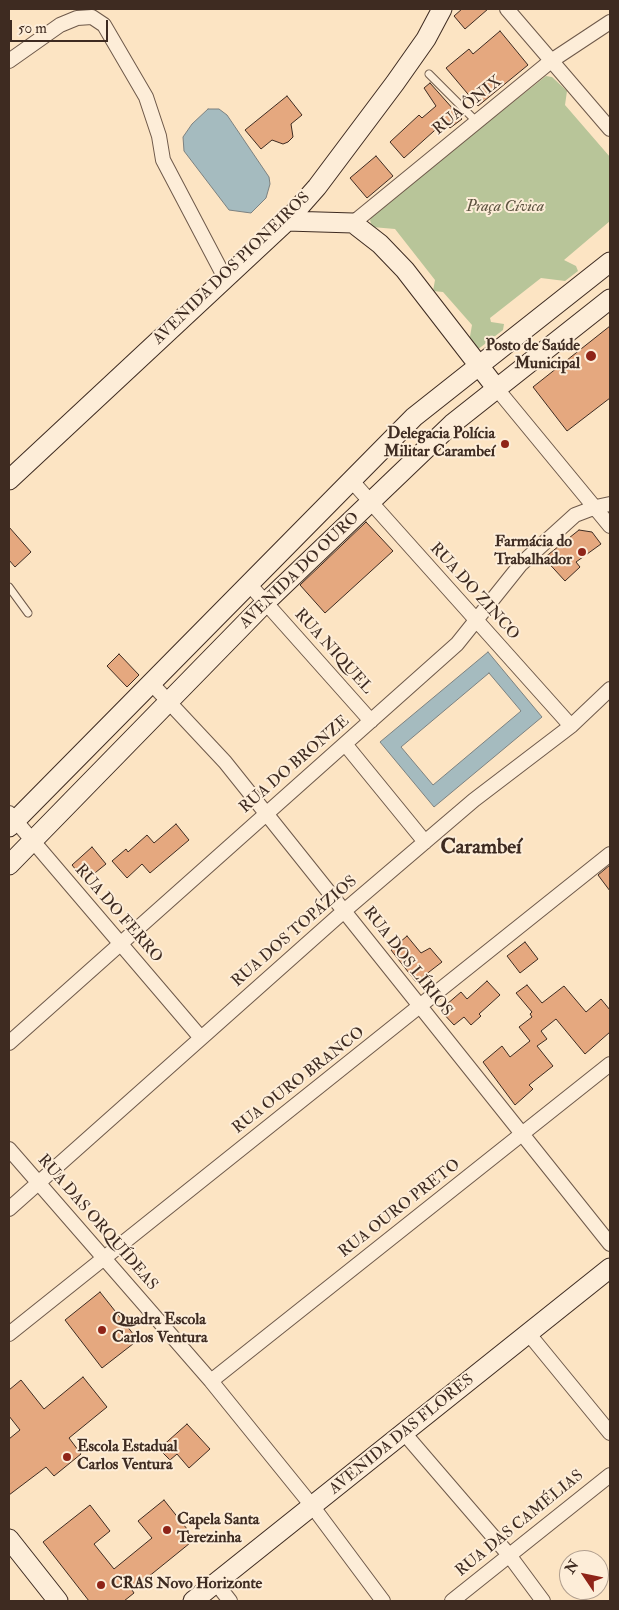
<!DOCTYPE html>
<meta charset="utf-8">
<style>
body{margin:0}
#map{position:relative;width:619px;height:1610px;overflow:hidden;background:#fce4c3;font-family:"IM FELL Double Pica",serif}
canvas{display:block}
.frame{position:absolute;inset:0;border:10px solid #3e2b21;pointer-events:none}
.north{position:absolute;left:559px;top:1550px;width:50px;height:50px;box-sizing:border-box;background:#fdedd8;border:1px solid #b19f8f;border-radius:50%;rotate:304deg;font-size:14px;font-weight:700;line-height:20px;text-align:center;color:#3e2b21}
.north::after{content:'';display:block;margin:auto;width:18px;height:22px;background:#8f2418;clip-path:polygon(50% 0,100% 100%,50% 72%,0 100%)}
.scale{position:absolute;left:10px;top:20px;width:98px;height:22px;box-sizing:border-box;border:2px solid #3e2b21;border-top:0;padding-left:6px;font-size:15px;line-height:18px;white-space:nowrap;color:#3e2b21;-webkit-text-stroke:4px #fdedd8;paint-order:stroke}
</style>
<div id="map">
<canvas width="619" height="1610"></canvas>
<div class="frame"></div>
<div class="north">N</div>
<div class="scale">50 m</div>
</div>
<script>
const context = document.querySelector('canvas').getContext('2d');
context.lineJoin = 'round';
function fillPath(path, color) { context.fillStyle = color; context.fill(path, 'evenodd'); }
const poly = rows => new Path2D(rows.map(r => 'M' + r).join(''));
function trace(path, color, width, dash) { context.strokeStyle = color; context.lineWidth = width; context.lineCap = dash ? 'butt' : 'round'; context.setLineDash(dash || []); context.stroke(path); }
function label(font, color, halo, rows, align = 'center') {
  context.font = font + ' "IM FELL Double Pica",serif'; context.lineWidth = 4; context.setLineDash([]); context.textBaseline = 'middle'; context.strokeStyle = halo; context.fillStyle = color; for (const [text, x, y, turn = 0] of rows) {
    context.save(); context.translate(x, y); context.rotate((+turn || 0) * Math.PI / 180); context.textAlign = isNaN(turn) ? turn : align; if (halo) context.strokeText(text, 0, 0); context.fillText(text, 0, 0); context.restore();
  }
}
const green = poly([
 [546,76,552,77,567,91,565,105,610,157,610,221,564,260,576,266,578,271,565,281,541,278,490,318,491,322,504,324,503,330,477,350,468,348,472,325,443,292,433,291,435,280,395,229,372,227,370,220,373,213]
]);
const water = poly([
 [208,109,219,109,227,115,269,177,270,184,266,198,251,213,229,210,184,151,183,137,192,124,208,109],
 [488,652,542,717,434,807,380,742,488,652],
 [489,673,521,711,433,785,401,747,489,673]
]);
const building = poly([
 [462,9,488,9,465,29,454,16,462,9],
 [500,31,528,65,478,106,446,68,469,49,473,54,500,31],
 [430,83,462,119,450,128,444,122,404,158,390,142,419,115,422,118,436,106,424,88,430,83],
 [287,96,302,115,291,124,293,137,288,142,283,144,272,140,261,149,245,130,287,96],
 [376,156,393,176,367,198,350,178,376,156],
 [610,326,610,398,567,431,533,387,610,326],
 [366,522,393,551,325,613,300,585,366,522],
 [9,527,31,552,15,567,9,560,9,527],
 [579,530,592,532,601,544,576,562,580,567,565,581,544,558,579,530],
 [119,654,139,675,127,687,107,666,119,654],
 [176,824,189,840,150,873,142,864,127,878,112,861,126,849,128,852,147,835,154,843,176,824],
 [92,847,106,864,85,881,72,865,92,847],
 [610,865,610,891,598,875,610,865],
 [407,936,421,953,430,948,442,962,416,982,391,950,407,936],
 [525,942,538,959,520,973,507,956,525,942],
 [487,981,500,995,479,1014,481,1016,471,1025,464,1017,454,1025,440,1010,461,992,467,999,487,981],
 [527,985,542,1003,564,986,586,1012,601,999,610,1010,610,1032,585,1054,556,1019,541,1031,547,1039,537,1046,553,1066,529,1085,533,1089,515,1105,483,1062,502,1046,510,1057,530,1041,519,1027,532,1017,530,1014,532,1012,516,993,527,985],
 [100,1292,138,1340,102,1368,65,1320,100,1292],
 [83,1377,107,1407,69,1438,81,1454,54,1476,46,1467,9,1495,9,1439,20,1430,9,1416,9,1390,21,1380,44,1409,83,1377],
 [187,1424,210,1449,189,1468,177,1454,170,1460,159,1449,187,1424],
 [164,1500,195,1539,132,1590,134,1593,124,1601,89,1601,43,1542,90,1505,110,1531,94,1544,114,1569,152,1538,138,1521,164,1500]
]);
const lane = poly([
 [429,74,477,122],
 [9,587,28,613]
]);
const street = poly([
 [507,9,610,129],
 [9,61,60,25,77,18,92,17,104,25,146,97,159,136,163,160,225,278],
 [353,223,551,61,610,22],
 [497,389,610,526],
 [351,480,571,726],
 [249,584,371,721],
 [152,684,225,762,610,1244],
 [345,744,425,842],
 [9,813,201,1038],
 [9,1043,457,644,521,564,575,515,596,507,610,504],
 [9,1149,211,1381,313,1507,383,1601],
 [9,1209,344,911,474,800,571,726,610,689],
 [528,1333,610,1433],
 [9,1334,610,854],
 [211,1381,610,1064],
 [404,1433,509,1555,543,1601],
 [216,1583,230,1601],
 [452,1601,610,1475]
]);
const secondary = poly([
 [287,221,353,223,380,244,405,270,497,389],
 [9,480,287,221,317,187,395,83,426,39,442,9],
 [9,827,414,417,610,262],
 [9,865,266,602,452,424,610,299],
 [9,1539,58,1601],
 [193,1601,610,1268]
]);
const markers = [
 [591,356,6,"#8f2418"],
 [505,444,5,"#8f2418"],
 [582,552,5,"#8f2418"],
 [102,1330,5,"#8f2418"],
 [67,1457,5,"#8f2418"],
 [167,1530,5,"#8f2418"],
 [101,1585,5,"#8f2418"]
];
const streetNames = [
 ["RUA ÔNIX",468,106,-39],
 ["AVENIDA DOS PIONEIROS",232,269,-44],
 ["AVENIDA DO OURO",300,571,-44],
 ["RUA DO ZINCO",474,592,48],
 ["RUA NIQUEL",333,652,48],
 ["RUA DO BRONZE",295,765,-41],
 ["RUA DO FERRO",118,914,49],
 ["RUA DOS TOPÁZIOS",295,932,-41],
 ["RUA DOS LÍRIOS",407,962,52],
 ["RUA OURO BRANCO",299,1081,-38],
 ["RUA OURO PRETO",400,1209,-38],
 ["RUA DAS ORQUÍDEAS",97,1223,49],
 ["AVENIDA DAS FLORES",402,1435,-39],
 ["RUA DAS CAMÉLIAS",520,1524,-39]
];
const parkNames = [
 ["Praça Cívica",505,208]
];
const poiNames = [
 ["Posto de Saúde",580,347,"right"],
 ["Municipal",580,365,"right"],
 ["Delegacia Polícia",495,435,"right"],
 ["Militar Carambeí",495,453,"right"],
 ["Farmácia do",572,543,"right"],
 ["Trabalhador",572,561,"right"],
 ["Quadra Escola",112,1321],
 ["Carlos Ventura",112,1339],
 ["Escola Estadual",77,1448],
 ["Carlos Ventura",77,1466],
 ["Capela Santa",177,1521],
 ["Terezinha",177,1539],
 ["CRAS Novo Horizonte",111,1585]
];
const districtNames = [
 ["Carambeí",481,848]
];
fillPath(green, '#b8c599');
fillPath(water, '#a5bbbf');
trace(water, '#7c8180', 1);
fillPath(building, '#e5a87f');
trace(building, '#3e2b21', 1);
trace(lane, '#6e594a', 9);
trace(street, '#6e594a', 16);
trace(secondary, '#3e2b21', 21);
trace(lane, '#fdedd8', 7);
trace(street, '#fdedd8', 14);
trace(secondary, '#fdedd8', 19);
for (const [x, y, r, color] of markers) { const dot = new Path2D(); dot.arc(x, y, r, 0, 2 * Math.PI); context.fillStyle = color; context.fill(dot); trace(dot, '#fdedd8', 2); }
label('16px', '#3e2b21', '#fdedd8', streetNames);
label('italic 16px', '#5c523f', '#fdedd8', parkNames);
label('bold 16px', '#3e2b21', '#fdedd8', poiNames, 'left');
label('bold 21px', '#3e2b21', '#fdedd8', districtNames);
</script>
